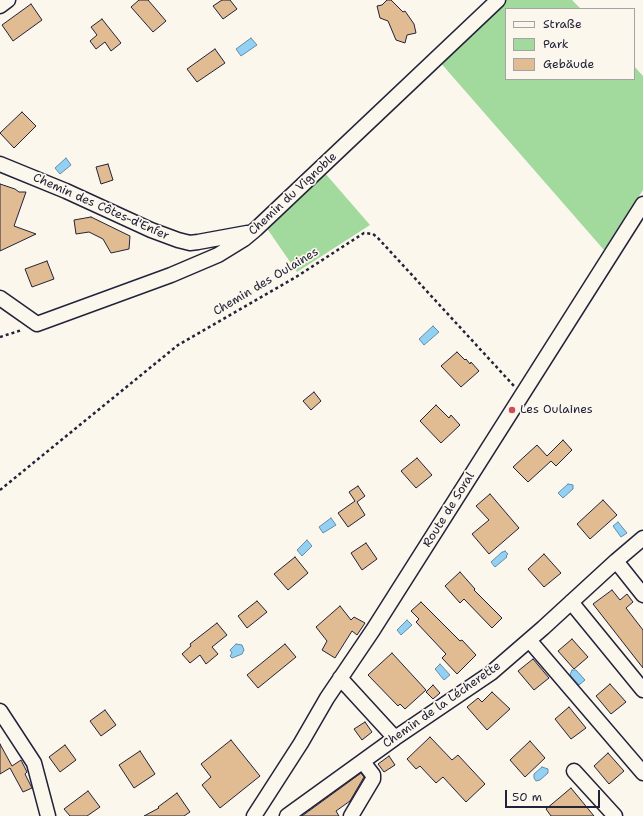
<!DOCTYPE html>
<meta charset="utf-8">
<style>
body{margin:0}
#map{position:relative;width:643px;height:816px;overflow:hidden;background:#fbf7ec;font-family:"Shantell Sans",sans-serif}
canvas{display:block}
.legend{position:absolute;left:505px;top:8px;width:130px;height:72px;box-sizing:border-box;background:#fbf7ec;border:1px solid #a4a2a5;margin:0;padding:5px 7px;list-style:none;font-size:12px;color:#22223b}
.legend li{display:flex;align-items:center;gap:8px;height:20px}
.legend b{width:20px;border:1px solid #a4a2a5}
.scale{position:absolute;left:505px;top:790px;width:95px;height:18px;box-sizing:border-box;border:2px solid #22223b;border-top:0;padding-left:5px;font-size:12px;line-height:14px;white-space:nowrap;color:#22223b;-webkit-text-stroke:3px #fbf7ec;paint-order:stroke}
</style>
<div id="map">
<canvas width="643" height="816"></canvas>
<ul class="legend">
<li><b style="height:5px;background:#fbf7ec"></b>Straße</li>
<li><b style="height:11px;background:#a2d99d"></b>Park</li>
<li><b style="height:11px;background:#e1bb92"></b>Gebäude</li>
</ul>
<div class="scale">50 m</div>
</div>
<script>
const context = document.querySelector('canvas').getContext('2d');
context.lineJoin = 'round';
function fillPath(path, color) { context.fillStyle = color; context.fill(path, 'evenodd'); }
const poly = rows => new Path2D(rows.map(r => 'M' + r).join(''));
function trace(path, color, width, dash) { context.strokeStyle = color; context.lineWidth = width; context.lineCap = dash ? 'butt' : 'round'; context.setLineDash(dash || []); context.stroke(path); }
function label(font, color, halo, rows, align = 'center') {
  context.font = font + ' "Shantell Sans",sans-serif'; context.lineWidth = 3.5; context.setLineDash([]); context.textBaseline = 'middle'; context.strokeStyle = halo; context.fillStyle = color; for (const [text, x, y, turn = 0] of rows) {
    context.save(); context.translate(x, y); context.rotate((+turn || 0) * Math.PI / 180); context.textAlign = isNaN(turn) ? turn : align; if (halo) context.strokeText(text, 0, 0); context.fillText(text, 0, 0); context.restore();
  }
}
const green = poly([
 [503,0,572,0,581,9,506,9,506,79,634,79,634,66,643,76,643,190,604,250,439,61],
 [324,172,370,225,297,272,266,227]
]);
const water = poly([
 [251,38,257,45,241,56,236,49,251,38],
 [66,158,71,165,60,174,55,168,66,158],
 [433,326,439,332,424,345,419,339,433,326],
 [568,484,573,485,573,489,563,498,558,493,568,484],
 [331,518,336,525,323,533,319,527,331,518],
 [618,522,627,533,621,537,613,526,618,522],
 [307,540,312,546,302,556,297,550,307,540],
 [505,551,508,554,506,556,507,557,495,567,491,562,502,552,503,552,505,551],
 [407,620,412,625,401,635,397,630,407,620],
 [236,644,242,645,244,650,242,654,232,658,230,656,232,653,230,650,236,644],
 [440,664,450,675,444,680,435,669,440,664],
 [572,670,576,670,585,680,579,685,570,675,572,670],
 [542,767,548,769,548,773,540,780,536,781,534,778,534,774,542,767]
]);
const building = poly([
 [139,0,148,0,166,21,153,32,131,7,139,0],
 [222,0,230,0,237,9,223,19,213,6,222,0],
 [387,0,391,0,403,12,405,11,414,24,416,33,407,35,405,43,396,40,388,21,380,18,377,6,382,5,387,0],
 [31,4,42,20,13,41,2,25,31,4],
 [102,19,121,43,111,51,105,42,96,49,90,41,97,35,91,27,102,19],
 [215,49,225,63,197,82,187,69,215,49],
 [22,112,36,126,14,148,0,133,22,112],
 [108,164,113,180,101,184,96,167,108,164],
 [0,184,15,189,19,192,26,192,14,226,36,234,0,251,0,184],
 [91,217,130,236,129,249,111,253,103,239,89,232,76,234,74,220,91,217],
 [47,261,54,279,32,287,25,269,47,261],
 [457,352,465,360,466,359,470,364,471,362,479,371,461,387,441,366,457,352],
 [314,392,321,401,311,410,303,401,314,392],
 [436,405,449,418,451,415,460,425,441,443,420,421,436,405],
 [563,440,572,450,556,466,551,461,528,482,513,467,537,445,547,456,563,440],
 [417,458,432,475,416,488,401,471,417,458],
 [358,486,365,496,357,502,365,515,348,527,338,513,355,501,349,492,358,486],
 [490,494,519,528,489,554,472,534,489,520,476,506,490,494],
 [603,500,617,515,590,539,577,524,603,500],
 [366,543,377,559,362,570,351,553,366,543],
 [544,554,561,573,544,587,528,569,544,554],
 [295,557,308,573,288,590,274,574,295,557],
 [460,572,475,589,474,590,502,618,492,628,464,599,460,603,445,586,460,572],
 [612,590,620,600,627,594,633,602,626,608,643,630,643,668,593,604,612,590],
 [257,601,267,612,247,628,238,616,257,601],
 [421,602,460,641,462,640,476,655,457,674,442,658,446,654,416,622,419,619,411,611,421,602],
 [340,606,351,620,354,617,365,623,357,635,352,631,335,658,322,650,327,641,316,627,340,606],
 [217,623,227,635,212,647,218,654,206,664,200,655,190,663,182,654,191,646,190,644,217,623],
 [572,639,588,657,574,669,558,651,572,639],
 [285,644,296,657,258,688,247,675,285,644],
 [392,653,426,690,405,709,400,704,398,706,368,675,392,653],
 [533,659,549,678,534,690,518,671,533,659],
 [610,684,626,702,611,714,596,696,610,684],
 [433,685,440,693,433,699,426,692,433,685],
 [492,692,510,709,487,730,467,707,478,698,482,702,492,692],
 [569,707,586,728,571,739,555,719,569,707],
 [105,710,116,725,101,736,90,721,105,710],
 [365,722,372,732,362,740,354,729,365,722],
 [430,737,452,760,458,755,485,784,466,802,443,777,436,783,420,766,416,769,407,759,430,737],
 [231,740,260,776,220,808,202,785,211,777,201,764,231,740],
 [530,741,545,758,525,777,510,760,530,741],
 [0,744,12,766,21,760,27,772,25,774,32,788,23,792,10,768,0,774,0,744],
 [65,745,76,760,60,772,49,757,65,745],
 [140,751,155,774,134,788,119,765,140,751],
 [608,753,624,771,609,784,594,766,608,753],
 [389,756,395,765,384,772,378,764,389,756],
 [361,773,364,777,350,801,336,811,339,816,302,816,361,773],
 [571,788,594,816,551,816,546,809,571,788],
 [88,791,100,807,87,816,70,816,64,809,88,791],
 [177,793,190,812,184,816,144,816,159,808,158,807,177,793]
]);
const path = poly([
 [0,337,22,330],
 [0,490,178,345,296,277,364,233,373,234,377,237,514,386]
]);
const minor = poly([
 [0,6,8,0],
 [0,164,66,191,151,230,178,240,190,243,198,242,247,233],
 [0,298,37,324,171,275,218,255,244,239,256,229,498,0],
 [616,561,643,595],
 [571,602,643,690],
 [529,640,643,773],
 [340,678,395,738],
 [0,711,34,763,48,816],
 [574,771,615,816],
 [254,816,301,743,327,698,373,630,643,204],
 [287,816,395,738,491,673,543,628,616,561,643,538],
 [351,816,373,779,373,775,363,762]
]);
const markers = [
 [512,410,4,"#d1495b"]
];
const streetNames = [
 ["Chemin du Vignoble",293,194,-43],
 ["Chemin des Côtes-d'Enfer",101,207,24],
 ["Chemin des Oulaines",266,282,-31],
 ["Route de Soral",449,510,-58],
 ["Chemin de la Lécherette",442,705,-35]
];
const poiNames = [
 ["Les Oulaines",520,410]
];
fillPath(green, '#a2d99d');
fillPath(water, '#92d1f3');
trace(water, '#658ba9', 1);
fillPath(building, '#e1bb92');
trace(building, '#22223b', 1);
trace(minor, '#22223b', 17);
trace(path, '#22223b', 2.5, [3, 3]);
trace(minor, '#fbf7ec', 14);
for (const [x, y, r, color] of markers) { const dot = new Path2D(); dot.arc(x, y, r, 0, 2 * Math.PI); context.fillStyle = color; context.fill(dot); trace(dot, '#fbf7ec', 1.5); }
label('12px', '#22223b', '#fbf7ec', streetNames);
label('12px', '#22223b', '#fbf7ec', poiNames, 'left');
</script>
